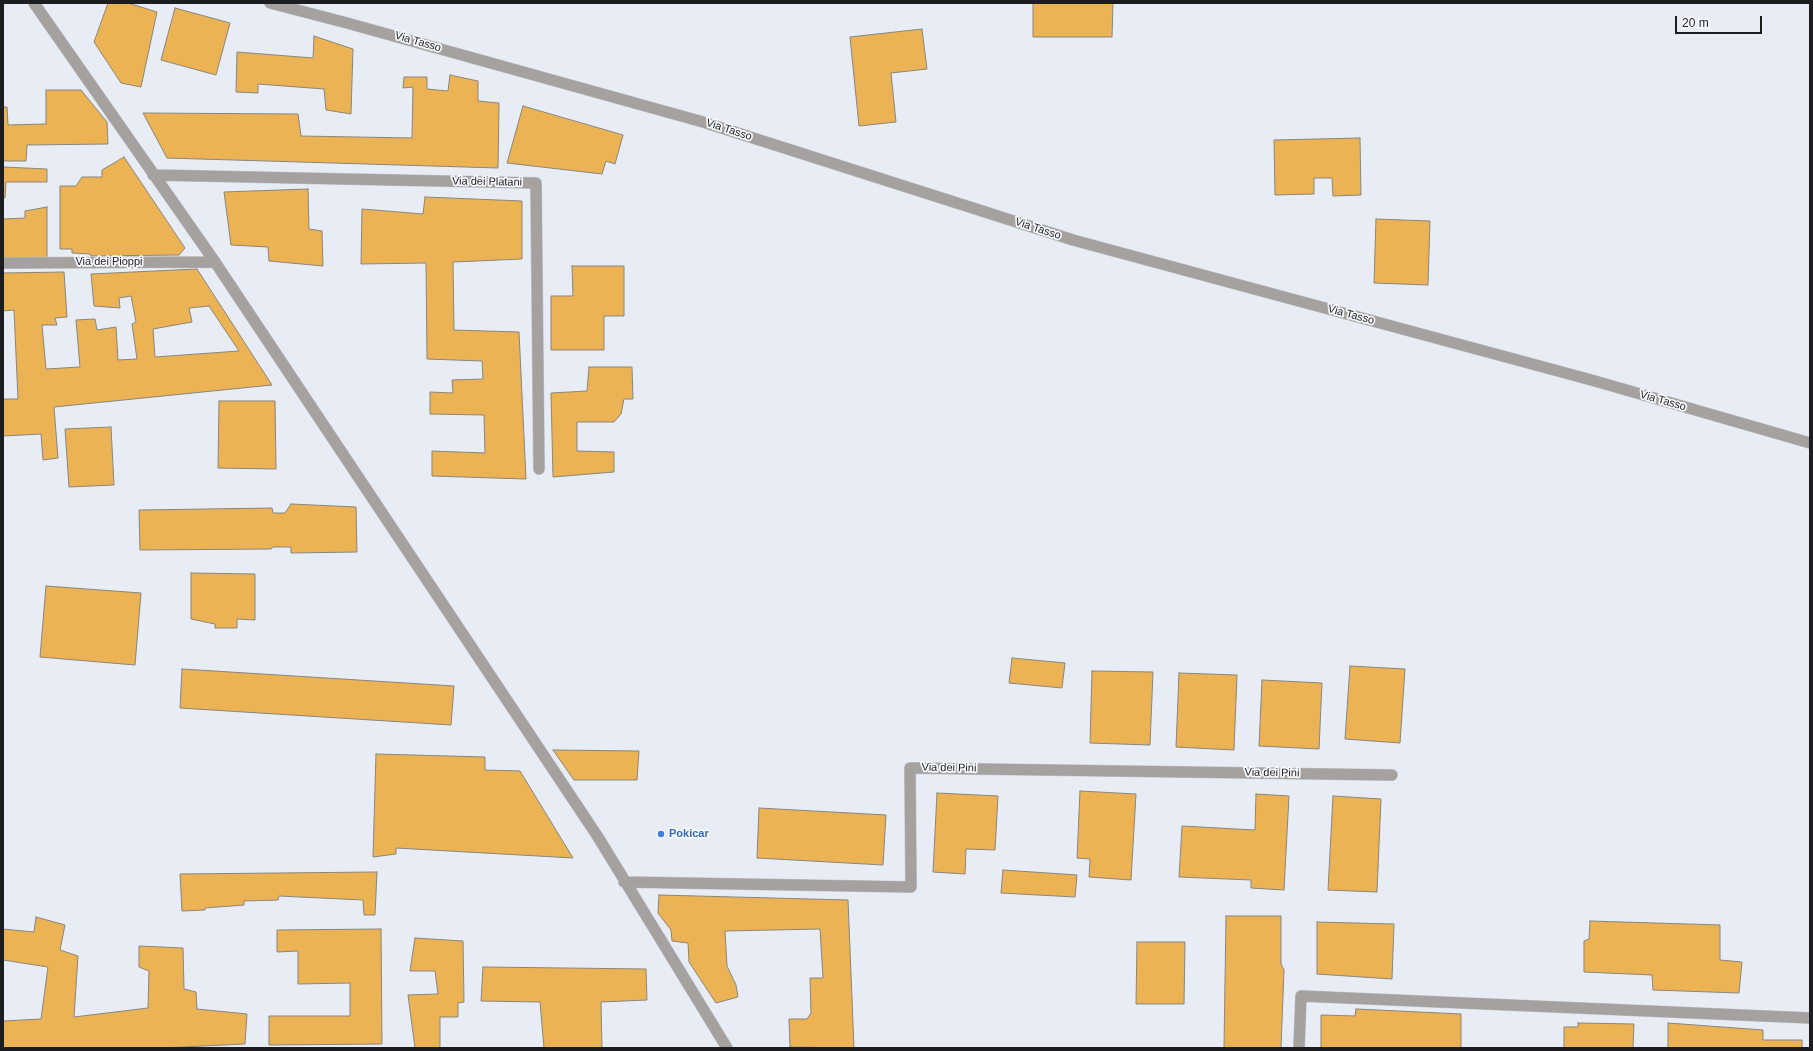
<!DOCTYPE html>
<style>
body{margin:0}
#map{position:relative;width:1813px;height:1051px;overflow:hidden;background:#e8ecf4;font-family:Arial,sans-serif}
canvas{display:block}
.frame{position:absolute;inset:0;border:4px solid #1c1d20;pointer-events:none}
.scale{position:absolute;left:1675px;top:16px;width:87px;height:18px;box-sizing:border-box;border:2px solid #1c1d20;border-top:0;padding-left:5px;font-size:12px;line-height:14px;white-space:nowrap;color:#1c1d20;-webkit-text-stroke:3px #f7f9fe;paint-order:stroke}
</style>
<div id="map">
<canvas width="1813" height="1051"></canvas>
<div class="frame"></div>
<div class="scale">20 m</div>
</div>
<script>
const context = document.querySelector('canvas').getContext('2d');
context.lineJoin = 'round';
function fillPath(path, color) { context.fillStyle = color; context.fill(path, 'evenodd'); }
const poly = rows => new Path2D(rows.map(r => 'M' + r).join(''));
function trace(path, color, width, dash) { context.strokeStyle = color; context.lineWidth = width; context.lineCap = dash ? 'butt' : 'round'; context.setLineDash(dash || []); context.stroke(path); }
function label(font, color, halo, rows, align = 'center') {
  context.font = font + ' Arial,sans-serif'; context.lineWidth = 3.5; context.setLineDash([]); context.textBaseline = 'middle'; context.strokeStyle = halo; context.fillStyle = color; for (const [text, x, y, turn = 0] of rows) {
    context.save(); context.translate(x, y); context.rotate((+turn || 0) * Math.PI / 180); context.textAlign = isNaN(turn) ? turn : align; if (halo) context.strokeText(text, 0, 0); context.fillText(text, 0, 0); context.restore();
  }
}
const building = poly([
 [108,3,128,3,157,12,141,87,121,83,94,42,108,3],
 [1033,3,1113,3,1112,37,1033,37,1033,3],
 [175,8,230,23,216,75,161,60,175,8],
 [922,29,927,69,891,73,896,122,859,126,850,37,922,29],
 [314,36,353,49,351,114,326,110,324,89,258,84,258,93,236,92,237,52,313,58,314,36],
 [450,75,478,81,478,101,499,103,498,168,167,158,143,113,298,114,301,136,412,138,413,87,403,88,404,77,427,77,427,89,448,91,450,75],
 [46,90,81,90,107,122,108,144,27,145,26,161,3,161,3,107,7,107,8,125,46,124,46,90],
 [523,106,623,135,615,164,606,161,602,174,507,163,523,106],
 [1360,138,1361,195,1333,196,1332,178,1314,178,1314,194,1275,195,1274,140,1360,138],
 [124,157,185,248,179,255,91,256,90,254,72,253,72,249,60,249,60,186,76,186,82,177,102,177,102,170,124,157],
 [3,167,47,169,47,182,6,182,5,198,3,198,3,167],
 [308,189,309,229,322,231,323,266,269,261,268,247,231,245,224,192,308,189],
 [425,197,522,201,522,259,453,262,454,330,519,332,526,479,432,476,432,451,485,453,484,415,430,414,430,392,453,393,452,380,483,379,482,361,427,359,426,263,361,264,362,209,423,214,425,197],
 [47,207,47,258,3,258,3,219,25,218,25,211,47,207],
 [1376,219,1430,221,1428,285,1374,283,1376,219],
 [572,266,624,266,624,316,604,316,604,350,551,350,551,296,573,296,572,266],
 [197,269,272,385,54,407,58,458,43,460,41,434,3,436,3,399,18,399,14,310,3,311,3,273,64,272,67,317,55,318,57,325,42,325,46,369,80,367,76,320,95,319,97,330,116,327,118,360,137,359,132,324,136,322,131,296,119,298,120,308,94,306,91,274,197,269],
 [209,306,239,351,155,357,153,329,192,322,189,308,209,306],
 [589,367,632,367,633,399,624,399,621,414,614,422,577,422,577,451,614,452,614,472,553,477,551,393,587,391,589,367],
 [219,401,275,401,276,469,218,468,219,401],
 [111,427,114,485,69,487,65,429,111,427],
 [291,504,356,507,357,552,291,553,291,547,273,547,271,549,140,550,139,510,272,508,273,513,285,513,291,504],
 [191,573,255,574,255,620,237,619,237,628,215,628,215,624,191,619,191,573],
 [46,586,141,593,135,665,40,657,46,586],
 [1012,658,1065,663,1062,688,1009,683,1012,658],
 [1350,666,1405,669,1400,743,1345,739,1350,666],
 [182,669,454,686,451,725,180,708,182,669],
 [1092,671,1153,672,1150,745,1090,743,1092,671],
 [1179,673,1237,675,1234,750,1176,747,1179,673],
 [1262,680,1322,683,1319,749,1259,746,1262,680],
 [553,750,639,751,637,780,574,780,553,750],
 [376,754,485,757,485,770,520,771,573,858,396,848,396,854,373,857,376,754],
 [1080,791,1136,794,1131,880,1089,877,1090,859,1077,858,1080,791],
 [937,793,998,796,995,850,966,849,965,874,933,872,937,793],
 [1256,794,1289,796,1284,890,1251,888,1251,880,1179,877,1182,826,1255,830,1256,794],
 [1333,796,1381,799,1377,892,1328,890,1333,796],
 [759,808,886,815,883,865,757,858,759,808],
 [1003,870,1077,875,1075,897,1001,893,1003,870],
 [377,872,375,915,364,915,363,900,279,896,278,900,244,901,244,905,205,908,205,910,182,911,180,874,377,872],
 [659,895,848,900,854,1048,790,1047,789,1019,807,1019,811,1013,810,978,823,978,820,929,725,931,727,966,736,985,738,997,716,1003,689,962,688,943,672,941,671,930,658,913,659,895],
 [1226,916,1281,916,1281,964,1284,970,1281,1048,1224,1048,1226,916],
 [36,917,65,925,60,950,78,956,74,1017,148,1008,149,971,139,967,139,946,183,948,184,989,196,992,197,1009,247,1014,245,1044,161,1048,3,1048,3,1021,41,1019,48,967,3,960,3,929,34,932,36,917],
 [1590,921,1720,925,1720,960,1742,962,1739,993,1653,990,1652,975,1584,972,1584,941,1589,939,1590,921],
 [1317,922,1394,924,1392,979,1317,974,1317,922],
 [381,929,382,1044,269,1045,269,1016,350,1016,350,983,298,984,298,951,277,952,277,930,381,929],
 [415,938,463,941,464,1002,458,1003,458,1017,440,1017,440,1048,415,1048,408,995,438,994,435,971,410,971,415,938],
 [1137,942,1185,942,1184,1004,1136,1004,1137,942],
 [483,967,646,969,647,1000,601,1002,602,1048,544,1048,540,1002,481,1001,483,967],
 [1356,1009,1461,1014,1461,1048,1321,1048,1321,1015,1355,1016,1356,1009],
 [1578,1023,1634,1024,1633,1048,1564,1048,1564,1027,1578,1027,1578,1023],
 [1668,1023,1763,1030,1763,1040,1802,1040,1802,1048,1668,1048,1668,1023]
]);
const minor = poly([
 [34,3,215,262,598,837,727,1048],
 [270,3,347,23,703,122,1073,240,1595,381,1810,443],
 [153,175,536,183,539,469],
 [3,263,215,262],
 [624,882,911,887,910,768,1392,775],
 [1299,1048,1301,996,1810,1018]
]);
const markers = [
 [661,834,4,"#3f7fe0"]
];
const streetNames = [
 ["Via Tasso",418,42,16],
 ["Via Tasso",729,130,18],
 ["Via dei Platani",487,182,1],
 ["Via Tasso",1038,229,18],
 ["Via dei Pioppi",109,262],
 ["Via Tasso",1351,315,15],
 ["Via Tasso",1663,401,16],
 ["Via dei Pini",949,768,1],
 ["Via dei Pini",1272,773,1]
];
const shopNames = [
 ["Pokicar",669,834]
];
fillPath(building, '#ecb354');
trace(building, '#89857e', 1);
trace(minor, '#c3c7ce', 12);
trace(minor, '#a4a19f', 11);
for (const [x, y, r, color] of markers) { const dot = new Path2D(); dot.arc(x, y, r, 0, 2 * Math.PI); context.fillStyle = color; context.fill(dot); trace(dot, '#f7f9fe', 1.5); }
label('11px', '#1c1d20', '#f7f9fe', streetNames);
label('bold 11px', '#366cbe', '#f7f9fe', shopNames, 'left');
</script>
